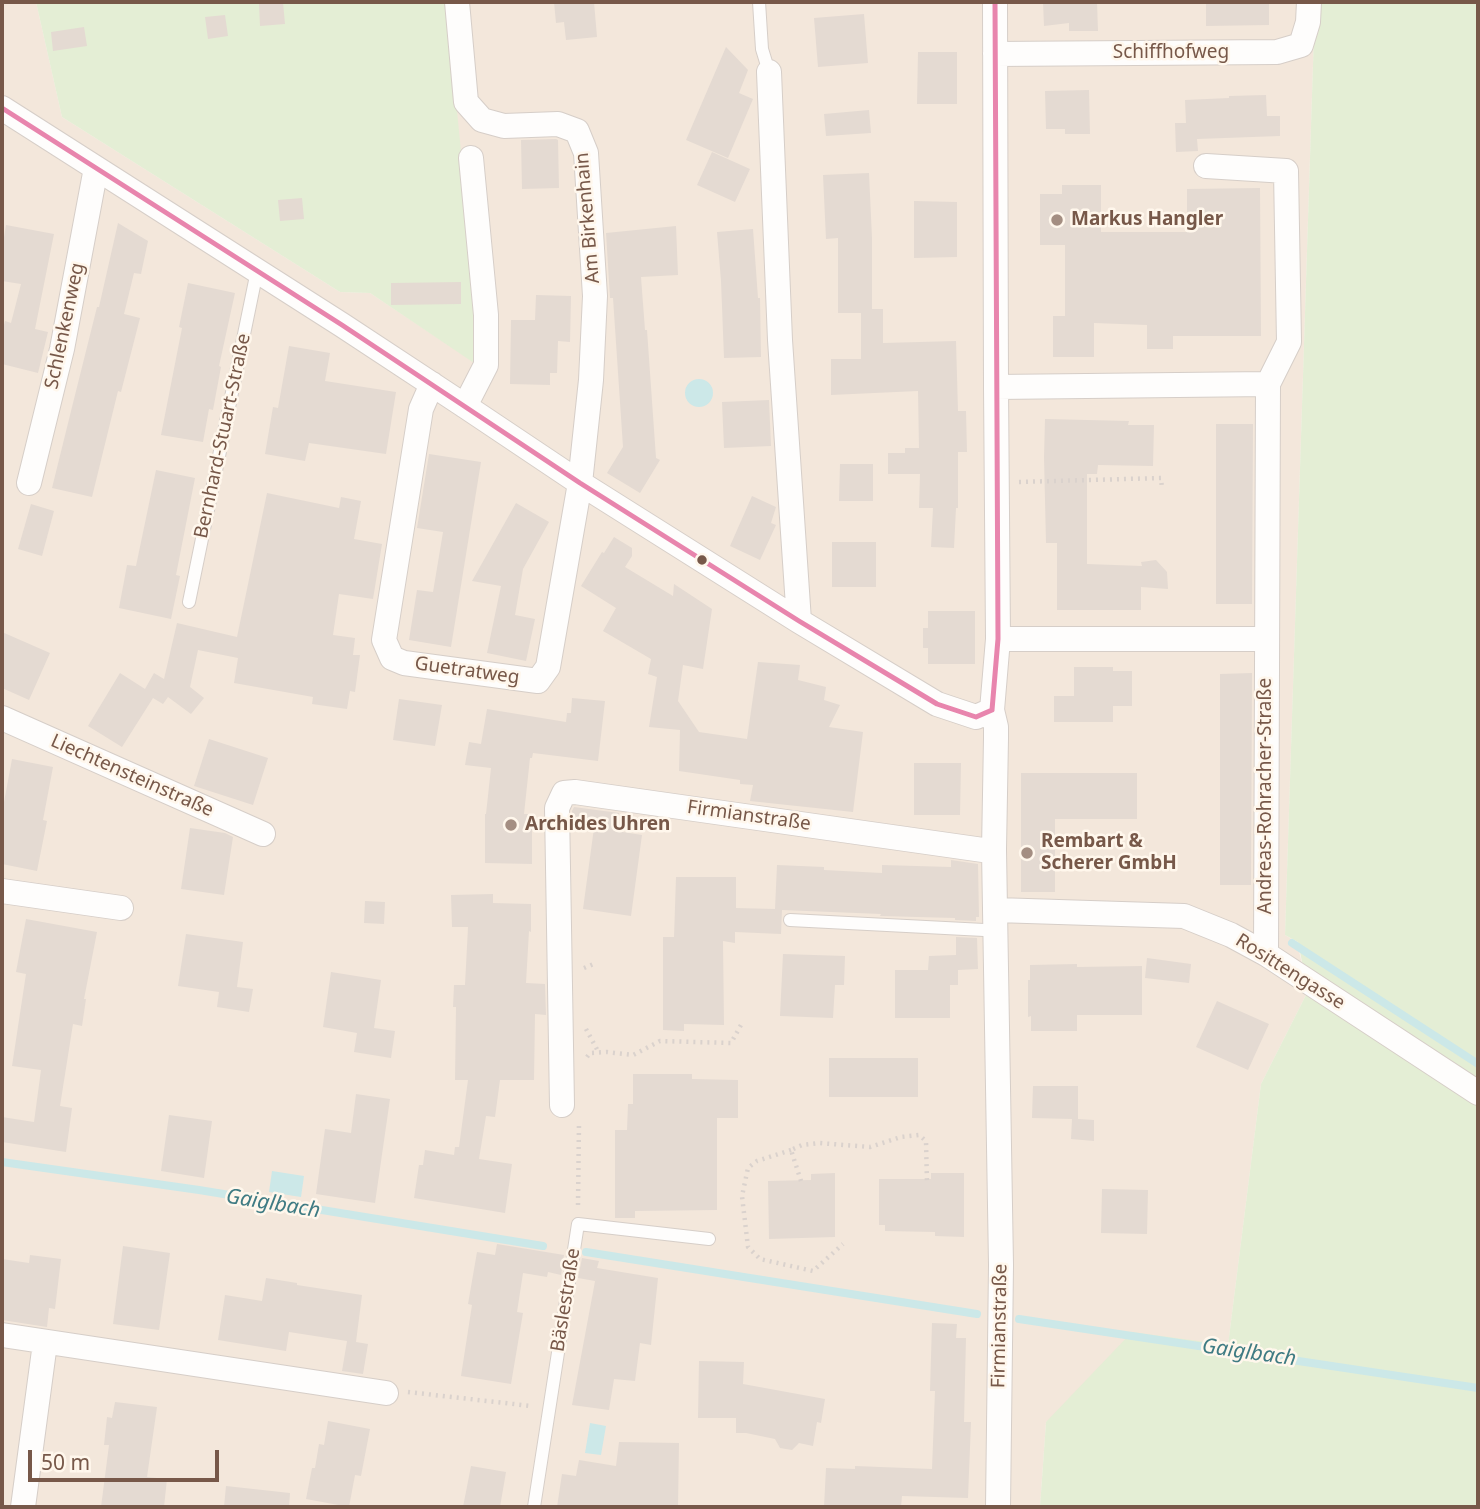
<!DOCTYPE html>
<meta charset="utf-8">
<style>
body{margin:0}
#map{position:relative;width:1480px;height:1509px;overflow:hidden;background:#f7f2eb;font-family:"Noto Sans",sans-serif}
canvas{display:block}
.frame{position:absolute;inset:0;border:4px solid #775849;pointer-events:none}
.scale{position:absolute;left:28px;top:1450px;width:191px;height:32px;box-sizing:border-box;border:4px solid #775849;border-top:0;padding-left:9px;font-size:21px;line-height:24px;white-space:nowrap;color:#775849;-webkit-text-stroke:5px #fff7ec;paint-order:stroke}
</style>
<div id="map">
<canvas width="1480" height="1509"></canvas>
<div class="frame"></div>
<div class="scale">50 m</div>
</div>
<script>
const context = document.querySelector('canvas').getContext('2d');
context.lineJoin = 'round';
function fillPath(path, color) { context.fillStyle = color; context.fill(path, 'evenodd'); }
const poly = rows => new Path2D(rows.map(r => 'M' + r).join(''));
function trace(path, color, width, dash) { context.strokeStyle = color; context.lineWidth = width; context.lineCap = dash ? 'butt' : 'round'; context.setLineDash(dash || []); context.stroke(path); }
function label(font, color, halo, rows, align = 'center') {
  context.font = font + ' "Noto Sans",sans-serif'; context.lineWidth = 5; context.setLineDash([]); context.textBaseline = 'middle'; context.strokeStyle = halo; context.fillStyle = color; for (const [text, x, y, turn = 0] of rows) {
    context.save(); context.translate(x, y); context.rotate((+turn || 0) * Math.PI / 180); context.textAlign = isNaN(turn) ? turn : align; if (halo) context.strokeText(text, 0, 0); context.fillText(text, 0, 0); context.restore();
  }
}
const residential = poly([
 [2,2,36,2,62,117,340,292,370,293,477,364,446,2,1315,2,1285,935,1297,942,1308,991,1261,1084,1228,1345,1046,1422,1040,1507,2,1507]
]);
const green = poly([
 [36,2,446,2,475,290,477,365,370,293,340,292,62,117],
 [1315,2,1478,2,1478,1507,1040,1507,1046,1422,1132,1332,1228,1345,1261,1084,1308,991,1298,942,1285,935]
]);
const water = poly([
 '685 393a14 14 0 1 1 28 0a14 14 0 1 1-28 0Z',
 [272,1171,304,1176,301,1197,269,1192],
 [590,1423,606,1426,601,1455,585,1453]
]);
const stream = poly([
 [1292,943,1478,1064],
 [2,1162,199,1190,543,1246],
 [586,1252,977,1314],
 [1019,1319,1478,1388]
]);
const building = poly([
 [283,2,285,24,260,26,259,4],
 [554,2,594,2,597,37,566,40,564,22,556,23],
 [1043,2,1097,2,1098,31,1069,31,1069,23,1044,26],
 [1206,2,1269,2,1269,25,1206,26],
 [864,14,868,63,818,67,814,18],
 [225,15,228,36,208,39,205,17],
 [84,27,87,46,53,51,51,32],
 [726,47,748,70,739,93,753,99,728,158,686,140],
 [918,52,957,52,957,104,917,104],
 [1089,90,1090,134,1065,134,1065,129,1046,129,1045,91],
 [1266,95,1267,116,1280,116,1280,136,1197,139,1198,151,1176,152,1175,123,1186,123,1185,100,1229,98,1229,96],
 [869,110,871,133,826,136,824,114],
 [556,139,558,140,559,188,522,189,521,140],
 [712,152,750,169,735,202,697,185],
 [869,173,872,238,872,309,883,309,883,343,956,341,958,411,966,411,967,452,958,452,958,508,956,508,954,548,931,547,933,508,919,508,920,474,888,474,888,453,905,453,905,448,919,448,918,391,831,395,831,359,861,359,861,313,838,313,838,238,826,239,823,175],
 [1062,185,1101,185,1101,232,1187,232,1187,189,1260,188,1261,336,1173,336,1173,349,1147,349,1147,325,1094,323,1094,357,1053,357,1053,316,1065,316,1065,245,1040,245,1040,194,1062,194],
 [302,198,304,219,280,221,278,200],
 [914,201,957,202,957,257,914,258],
 [118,223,148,241,141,274,134,273,124,314,140,318,121,392,118,391,92,497,52,488,74,399,97,307,99,307],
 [6,225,54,234,35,329,48,332,38,373,2,364,2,333,5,321,11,323,21,284,2,281,2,250],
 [676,226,678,275,641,277,645,330,647,330,656,458,660,460,640,493,607,473,623,447,613,298,610,298,606,233],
 [753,229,758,298,760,298,761,357,724,358,721,281,717,232],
 [461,282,461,304,391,305,391,283],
 [188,283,235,293,219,366,221,367,213,410,209,409,203,442,161,435,182,328,179,327],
 [536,295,571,296,570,342,558,341,557,373,550,373,550,385,510,384,511,320,535,320],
 [289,346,330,353,325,381,396,392,386,454,309,443,305,461,265,454,273,407,278,408],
 [769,400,771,446,724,448,722,402],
 [1045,419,1129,421,1128,425,1154,425,1153,466,1098,465,1097,474,1087,474,1087,564,1142,566,1141,562,1156,560,1167,572,1168,589,1141,587,1141,610,1057,610,1057,543,1046,543,1044,457],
 [1216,424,1253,424,1252,604,1216,604],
 [429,454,481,462,451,647,409,640,417,590,433,592,443,532,417,528],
 [840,464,873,464,873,501,839,501],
 [156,470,195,478,176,575,180,576,171,619,119,608,127,565,136,566],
 [267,493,339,508,341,497,361,501,354,539,382,544,373,599,339,594,333,635,355,638,353,655,360,655,355,692,350,691,347,709,312,704,313,697,234,683,238,658,198,650,190,687,204,698,191,714,168,697,163,704,153,698,122,747,88,726,120,673,145,689,154,673,164,679,177,623,237,637],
 [752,496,776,507,771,523,776,525,760,560,730,546],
 [516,503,549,522,523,569,515,615,535,619,526,661,487,653,501,586,472,581],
 [31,504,54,511,42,556,18,549],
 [614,537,632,548,632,556,625,567,673,596,674,584,712,609,703,669,683,665,678,701,699,732,747,739,758,662,800,665,798,680,826,687,824,700,840,705,829,727,863,732,853,812,750,801,753,785,740,784,740,780,679,771,680,730,649,727,657,677,648,674,651,659,603,631,616,608,581,586,602,552,604,553],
 [832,542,876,542,876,587,832,587],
 [928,611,975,611,975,664,928,664,928,648,923,648,923,628,928,628],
 [2,632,50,653,29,700,2,688],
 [1074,667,1113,667,1113,671,1132,671,1132,706,1113,706,1113,722,1054,722,1054,696,1074,696],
 [1252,673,1251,885,1220,885,1220,674],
 [572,698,605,701,598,761,533,753,532,758,530,758,524,814,532,814,532,864,485,863,485,814,486,814,491,768,465,765,469,742,481,744,487,709,566,722,567,713,571,713],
 [399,699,442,705,435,746,393,740],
 [209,739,268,758,253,805,194,786],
 [12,759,53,767,43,820,47,821,37,871,2,864,2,813],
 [914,763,961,763,960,815,914,815],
 [1021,773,1137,773,1137,819,1055,819,1055,892,1021,892],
 [574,807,619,813,616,831,642,835,631,916,583,909,594,828,572,825,572,811],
 [190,828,225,833,233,837,224,895,181,889],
 [951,860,978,864,979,917,976,917,976,921,955,920,955,918,880,916,881,914,782,910,781,934,735,932,735,943,723,941,724,1025,684,1024,684,1031,663,1030,663,937,674,937,676,877,736,877,736,908,775,909,777,865,824,867,824,870,882,873,882,865,951,867],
 [493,894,493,903,531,904,531,932,529,931,526,983,545,984,546,1015,535,1014,534,1080,500,1080,495,1117,486,1116,479,1159,512,1164,505,1213,414,1198,419,1165,423,1165,425,1150,454,1155,455,1147,459,1147,468,1080,455,1080,456,1007,453,1007,454,985,465,985,468,927,452,927,451,895],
 [365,901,385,902,384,924,364,923],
 [26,919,97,932,84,999,86,999,82,1026,73,1024,60,1106,72,1108,66,1152,2,1142,2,1117,34,1122,41,1070,12,1066,26,974,16,972],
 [186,934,243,942,237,987,253,989,249,1012,217,1007,219,992,178,986],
 [956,937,977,938,978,969,958,970,958,985,950,985,950,1018,895,1018,895,970,928,970,929,956,956,955],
 [783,954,845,956,844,985,835,985,833,1018,780,1016],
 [1147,958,1191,964,1189,983,1145,978],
 [1077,964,1077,967,1142,966,1142,1015,1077,1015,1077,1031,1031,1031,1031,1016,1028,1017,1028,980,1030,980,1030,965],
 [331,972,381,980,374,1028,395,1031,391,1058,354,1052,357,1033,323,1027],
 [1217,1001,1269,1024,1248,1070,1196,1047],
 [829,1058,918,1058,918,1097,829,1097],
 [633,1074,692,1074,692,1079,738,1080,738,1118,717,1118,717,1210,635,1211,635,1218,615,1218,615,1130,627,1130,628,1104,633,1104],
 [1033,1086,1078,1086,1078,1119,1094,1120,1094,1141,1071,1139,1072,1119,1032,1118],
 [356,1094,390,1099,375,1203,316,1194,325,1129,351,1133],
 [169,1115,212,1121,204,1178,161,1171],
 [835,1173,835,1237,769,1239,768,1181,811,1180,811,1174],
 [931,1173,964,1173,964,1237,935,1236,935,1232,885,1231,885,1225,879,1225,879,1179,931,1179],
 [1102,1189,1148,1190,1147,1234,1101,1233],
 [497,1244,564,1255,561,1275,548,1272,547,1277,523,1273,517,1312,523,1313,511,1384,461,1376,472,1305,468,1304,477,1252,495,1255],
 [123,1246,170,1253,159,1330,113,1324],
 [30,1255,61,1259,55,1309,49,1308,47,1327,2,1320,2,1259,29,1263],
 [582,1258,599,1261,597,1268,658,1278,651,1345,640,1343,635,1381,614,1379,609,1410,572,1405,596,1276,595,1281,578,1278],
 [266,1278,297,1283,297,1285,362,1295,356,1342,368,1344,363,1374,342,1371,347,1341,289,1332,286,1351,218,1340,225,1295,262,1301],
 [932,1323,957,1324,956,1338,966,1338,964,1422,971,1422,968,1498,902,1496,901,1507,824,1507,826,1468,855,1469,855,1466,932,1469,935,1391,930,1391],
 [699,1361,744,1362,743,1384,825,1399,821,1423,817,1422,813,1446,799,1443,792,1450,780,1448,775,1439,746,1433,736,1433,736,1418,698,1418],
 [115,1402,157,1407,147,1477,167,1479,164,1507,101,1507,109,1445,104,1445,107,1417,112,1418],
 [328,1421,370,1429,361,1476,355,1475,349,1507,306,1499,312,1468,315,1468,319,1444,324,1445],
 [619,1442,679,1443,678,1507,557,1507,562,1474,576,1476,579,1460,616,1466],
 [471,1466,506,1472,500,1507,463,1507],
 [226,1486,290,1493,289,1507,224,1507]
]);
const path = poly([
 [1019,482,1161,478,1162,489],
 [584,968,596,963],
 [586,1029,599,1053],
 [587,1057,590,1053,607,1052,633,1055,660,1041,731,1043,741,1025],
 [791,1150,757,1161,748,1168,742,1196,748,1247,760,1259,813,1271,843,1244],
 [801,1181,791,1150,802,1145,819,1143,870,1147,901,1137,919,1135,926,1141,927,1184],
 [578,1205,579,1123],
 [408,1392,531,1406]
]);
const service = poly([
 [759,2,762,49,769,72],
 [189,602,257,271],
 [790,920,984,930,996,929],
 [534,1507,578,1224,709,1239]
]);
const minor = poly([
 [995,2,996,387,998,639,992,710,996,727,996,738,994,850,1001,1265,998,1507],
 [995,54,1277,52,1301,45,1308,22,1309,2],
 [769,72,780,340,799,621],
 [2,108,342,325,465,406,580,483,799,621,937,704,976,717,992,710],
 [432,384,421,409,384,640,392,658,404,663,538,681,548,667,580,483,591,380,595,296,586,153,577,131,558,124,504,126,482,120,466,102,457,2],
 [996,387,1268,384,1289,342,1286,171,1206,166],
 [465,406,486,365,486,315,471,158],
 [29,483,62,349,96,168],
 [998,639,1266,639],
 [2,718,263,834],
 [2,891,121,908],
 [996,910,1184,916,1231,935,1266,954,1478,1093],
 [1266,954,1268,384],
 [562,1105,557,808,564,793,575,792,983,850,994,850],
 [2,1335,386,1393],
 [23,1507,45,1343]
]);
const bus1 = poly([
 [2,108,342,325,580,483,799,621,937,704,976,717,992,710],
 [992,710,998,639,995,2]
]);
const markers = [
 [1057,220,7,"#a48e82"],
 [702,560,6,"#775849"],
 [511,825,7,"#a48e82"],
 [1027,853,7,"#a48e82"]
];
const streetNames = [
 ["Schiffhofweg",1171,53],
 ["Am Birkenhain",588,218,-95],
 ["Schlenkenweg",65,326,-78],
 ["Bernhard-Stuart-Straße",223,436,-78],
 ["Guetratweg",467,671,8],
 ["Liechtensteinstraße",132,776,24],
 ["Andreas-Rohracher-Straße",1266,796,-90],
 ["Firmianstraße",749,816,8],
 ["Rosittengasse",1290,972,32],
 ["Bäslestraße",566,1300,-81],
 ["Firmianstraße",1000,1326,-89]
];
const poiNames = [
 ["Markus Hangler",1071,220],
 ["Archides Uhren",525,825],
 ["Rembart &",1041,842],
 ["Scherer GmbH",1041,864]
];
const waterNames = [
 ["Gaiglbach",273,1204,9],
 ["Gaiglbach",1249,1353,8]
];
fillPath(residential, '#f3e7db');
fillPath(green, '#e4eed5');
fillPath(water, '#cce8e8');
trace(stream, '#cce8e8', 8);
fillPath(building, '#e4dad2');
trace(service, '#d6cec8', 14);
trace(minor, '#d6cec8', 26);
trace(path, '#dad2cd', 4.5, [2, 5]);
trace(service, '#fefdfc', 12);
trace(minor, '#fefdfc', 24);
trace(bus1, '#e885ad', 5);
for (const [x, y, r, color] of markers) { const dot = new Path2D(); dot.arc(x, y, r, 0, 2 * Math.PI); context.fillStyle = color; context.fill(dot); trace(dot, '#fff7ec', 2.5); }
label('19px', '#775849', '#fff7ec', streetNames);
label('bold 19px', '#775849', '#fff7ec', poiNames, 'left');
label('italic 21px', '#3f7b83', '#fff7ec', waterNames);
</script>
